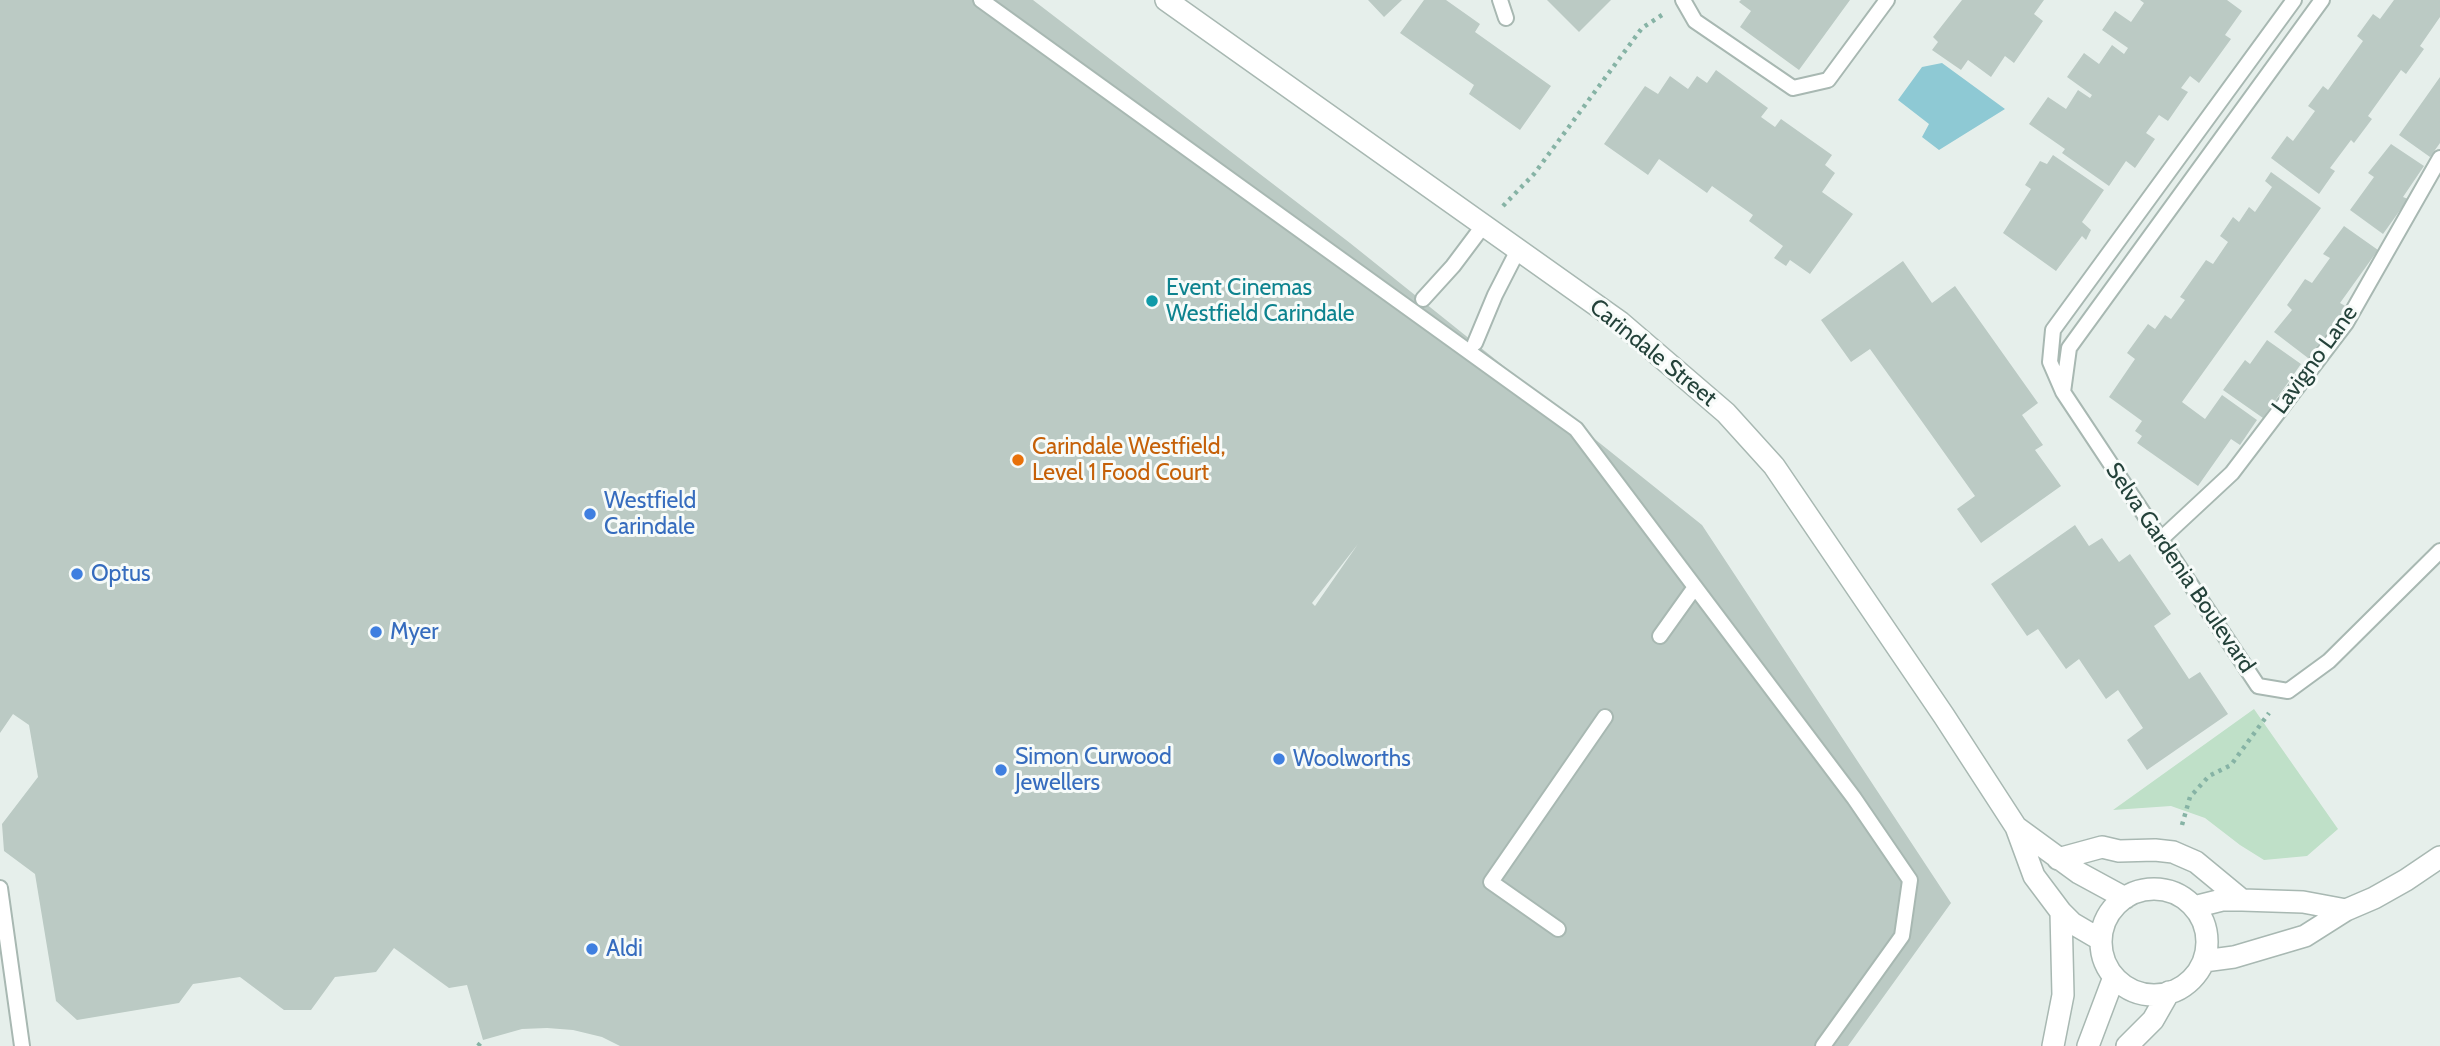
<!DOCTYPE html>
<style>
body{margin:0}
canvas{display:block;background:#e6efeb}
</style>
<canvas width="2440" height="1046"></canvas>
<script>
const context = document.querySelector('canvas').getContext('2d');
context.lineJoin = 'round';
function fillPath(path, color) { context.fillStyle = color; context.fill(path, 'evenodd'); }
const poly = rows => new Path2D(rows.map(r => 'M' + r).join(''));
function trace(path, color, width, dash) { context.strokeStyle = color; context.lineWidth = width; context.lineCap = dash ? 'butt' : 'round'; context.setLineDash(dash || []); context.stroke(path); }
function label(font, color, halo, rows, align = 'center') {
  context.font = font + ' Cabin,sans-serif'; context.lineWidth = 6; context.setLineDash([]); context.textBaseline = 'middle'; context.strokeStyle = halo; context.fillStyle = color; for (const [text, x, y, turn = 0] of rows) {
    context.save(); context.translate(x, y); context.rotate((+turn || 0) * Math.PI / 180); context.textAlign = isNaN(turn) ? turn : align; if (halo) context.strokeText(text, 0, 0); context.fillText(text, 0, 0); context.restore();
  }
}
const green = poly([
 [2254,709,2338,829,2307,856,2264,860,2240,845,2205,818,2171,806,2113,810]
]);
const water = poly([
 [1942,63,2005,109,1939,150,1922,137,1929,124,1898,100,1922,67]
]);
const building = poly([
 [0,0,1033,0,1350,243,1702,525,1951,903,1848,1046,620,1046,602,1037,573,1030,547,1028,522,1029,483,1040,467,985,449,988,394,948,376,972,335,977,311,1010,284,1010,240,977,193,984,179,1003,77,1020,56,1001,35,874,4,851,2,824,38,777,29,725,13,714,0,733],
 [1358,544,1315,606,1312,603],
 [1368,0,1402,0,1384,17],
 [1424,0,1446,0,1480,24,1475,32,1551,86,1520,130,1469,94,1474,85,1400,33],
 [1547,0,1611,0,1579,32],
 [1741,0,1850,0,1799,70,1740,27,1751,11,1739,2],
 [1962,0,2044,0,2034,14,2043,21,2014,63,2005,56,1991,77,1968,60,1961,70,1932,50,1938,42,1933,37],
 [2140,0,2227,0,2242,11,2225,35,2231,39,2199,83,2190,76,2181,88,2188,92,2168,121,2159,115,2146,133,2155,139,2135,168,2126,161,2109,186,2062,153,2065,149,2029,124,2048,97,2066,109,2078,90,2090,98,2092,95,2067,77,2084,53,2099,64,2112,45,2124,54,2128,48,2102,30,2115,11,2131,22,2144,3],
 [2394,0,2440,0,2440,17,2420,46,2424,49,2406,74,2401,70,2368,116,2372,119,2354,143,2351,140,2330,168,2335,171,2319,194,2271,158,2287,136,2293,141,2315,111,2308,106,2323,86,2328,90,2363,41,2357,36,2373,14,2380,19],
 [1716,70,1768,108,1761,117,1775,127,1781,119,1832,155,1825,165,1835,173,1822,192,1853,214,1810,274,1790,260,1786,266,1774,258,1783,246,1749,221,1753,215,1712,186,1707,193,1659,159,1648,175,1604,144,1645,86,1658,94,1670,76,1688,89,1697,76,1707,83],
 [2440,77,2440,143,2430,157,2399,135],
 [2391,144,2424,166,2403,197,2408,199,2383,234,2350,210,2374,177,2368,173],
 [2053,155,2104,190,2082,222,2091,230,2086,240,2082,236,2056,271,2003,233,2031,189,2025,185,2040,161,2047,164],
 [2271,172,2321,208,2182,402,2205,419,2222,395,2257,420,2240,445,2231,439,2198,486,2137,443,2142,436,2135,431,2142,421,2109,397,2135,359,2127,353,2148,324,2155,329,2165,315,2171,319,2185,300,2180,297,2206,260,2213,264,2228,242,2220,236,2233,217,2239,222,2249,207,2255,212,2272,187,2265,181],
 [2344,226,2378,250,2340,303,2347,307,2308,358,2274,332,2292,310,2287,305,2305,279,2312,283,2330,258,2323,254],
 [1903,261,1932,303,1955,286,2038,403,2022,415,2043,445,2035,450,2061,486,1981,543,1957,509,1975,496,1923,423,1870,349,1851,362,1821,320],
 [2267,340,2301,364,2263,418,2223,390,2245,360,2250,364],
 [2075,525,2089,546,2102,538,2119,562,2130,554,2171,614,2154,626,2189,679,2200,672,2228,714,2147,770,2127,740,2143,728,2118,690,2106,699,2079,659,2066,669,2038,629,2027,636,1991,584]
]);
const path = poly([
 [1503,206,1534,174,1642,28,1662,15],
 [2182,825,2190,797,2209,776,2231,765,2269,713],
 [478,1046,483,1040]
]);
const service = poly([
 [981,0,1576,429,1854,798,1910,880,1902,936,1823,1046],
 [1500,0,1506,18],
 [1683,0,1695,21,1793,88,1828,80,1887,0],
 [2294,0,2053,330,2050,362,2063,392,2258,686,2288,691,2329,661,2440,551],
 [1423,299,1453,266,1483,226],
 [1475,343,1495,295,1518,250],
 [2063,392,2069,348,2322,0],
 [2161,539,2232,473,2346,323,2440,158],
 [1660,636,1695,587],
 [0,888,22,1046],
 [1558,929,1491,882,1605,717]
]);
const tertiary = poly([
 [1166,0,1620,322,1726,413,1774,466,1944,716,2016,827,2034,876,2061,912,2072,923,2101,940],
 [2016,827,2079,873,2125,898],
 [2058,859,2102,847,2119,851,2155,850,2173,852,2196,862,2242,900],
 '2101 942a53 53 0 1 1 106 0a53 53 0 1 1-106 0Z',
 [2194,907,2222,900,2242,900,2303,902,2346,910],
 [2204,961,2234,957,2305,936,2346,910,2374,898,2406,880,2440,857],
 [2053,1046,2063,995,2061,912],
 [2088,1046,2114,977],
 [2127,1046,2153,1020,2169,992]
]);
const markers = [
 [1152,301,7,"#0f9aa8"],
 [1018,460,7,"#e8710a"],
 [590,514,7,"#3f7fe0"],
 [77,574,7,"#3f7fe0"],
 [376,632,7,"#3f7fe0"],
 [1279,759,7,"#3f7fe0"],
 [1001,770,7,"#3f7fe0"],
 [592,949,7,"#3f7fe0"]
];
const cultureNames = [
 ["Event Cinemas",1166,288],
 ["Westfield Carindale",1166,314]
];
const streetNames = [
 ["Carindale Street",1653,353,39],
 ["Lavigno Lane",2315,360,-54],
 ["Selva Gardenia Boulevard",2180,568,56]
];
const foodNames = [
 ["Carindale Westfield,",1032,447],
 ["Level 1 Food Court",1032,473]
];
const shopNames = [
 ["Westfield",604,501],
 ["Carindale",604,527],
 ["Optus",91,574],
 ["Myer",390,632],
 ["Simon Curwood",1015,757],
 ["Jewellers",1015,783],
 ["Woolworths",1293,759],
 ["Aldi",606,949]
];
fillPath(green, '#bfe0c8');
fillPath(water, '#8ec9d4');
fillPath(building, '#bbcac4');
trace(service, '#a8b8b2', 18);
trace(tertiary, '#a8b8b2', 24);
trace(path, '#86b3a5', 4.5, [3.5, 5]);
trace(service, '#fff', 14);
trace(tertiary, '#fff', 21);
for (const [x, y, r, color] of markers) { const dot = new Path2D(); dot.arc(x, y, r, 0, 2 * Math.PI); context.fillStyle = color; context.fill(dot); trace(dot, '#f7fbf9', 2.5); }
label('23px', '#0d838f', '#f7fbf9', cultureNames, 'left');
label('23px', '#24423a', '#f7fbf9', streetNames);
label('23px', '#c56008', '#f7fbf9', foodNames, 'left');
label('23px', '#366cbe', '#f7fbf9', shopNames, 'left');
</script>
